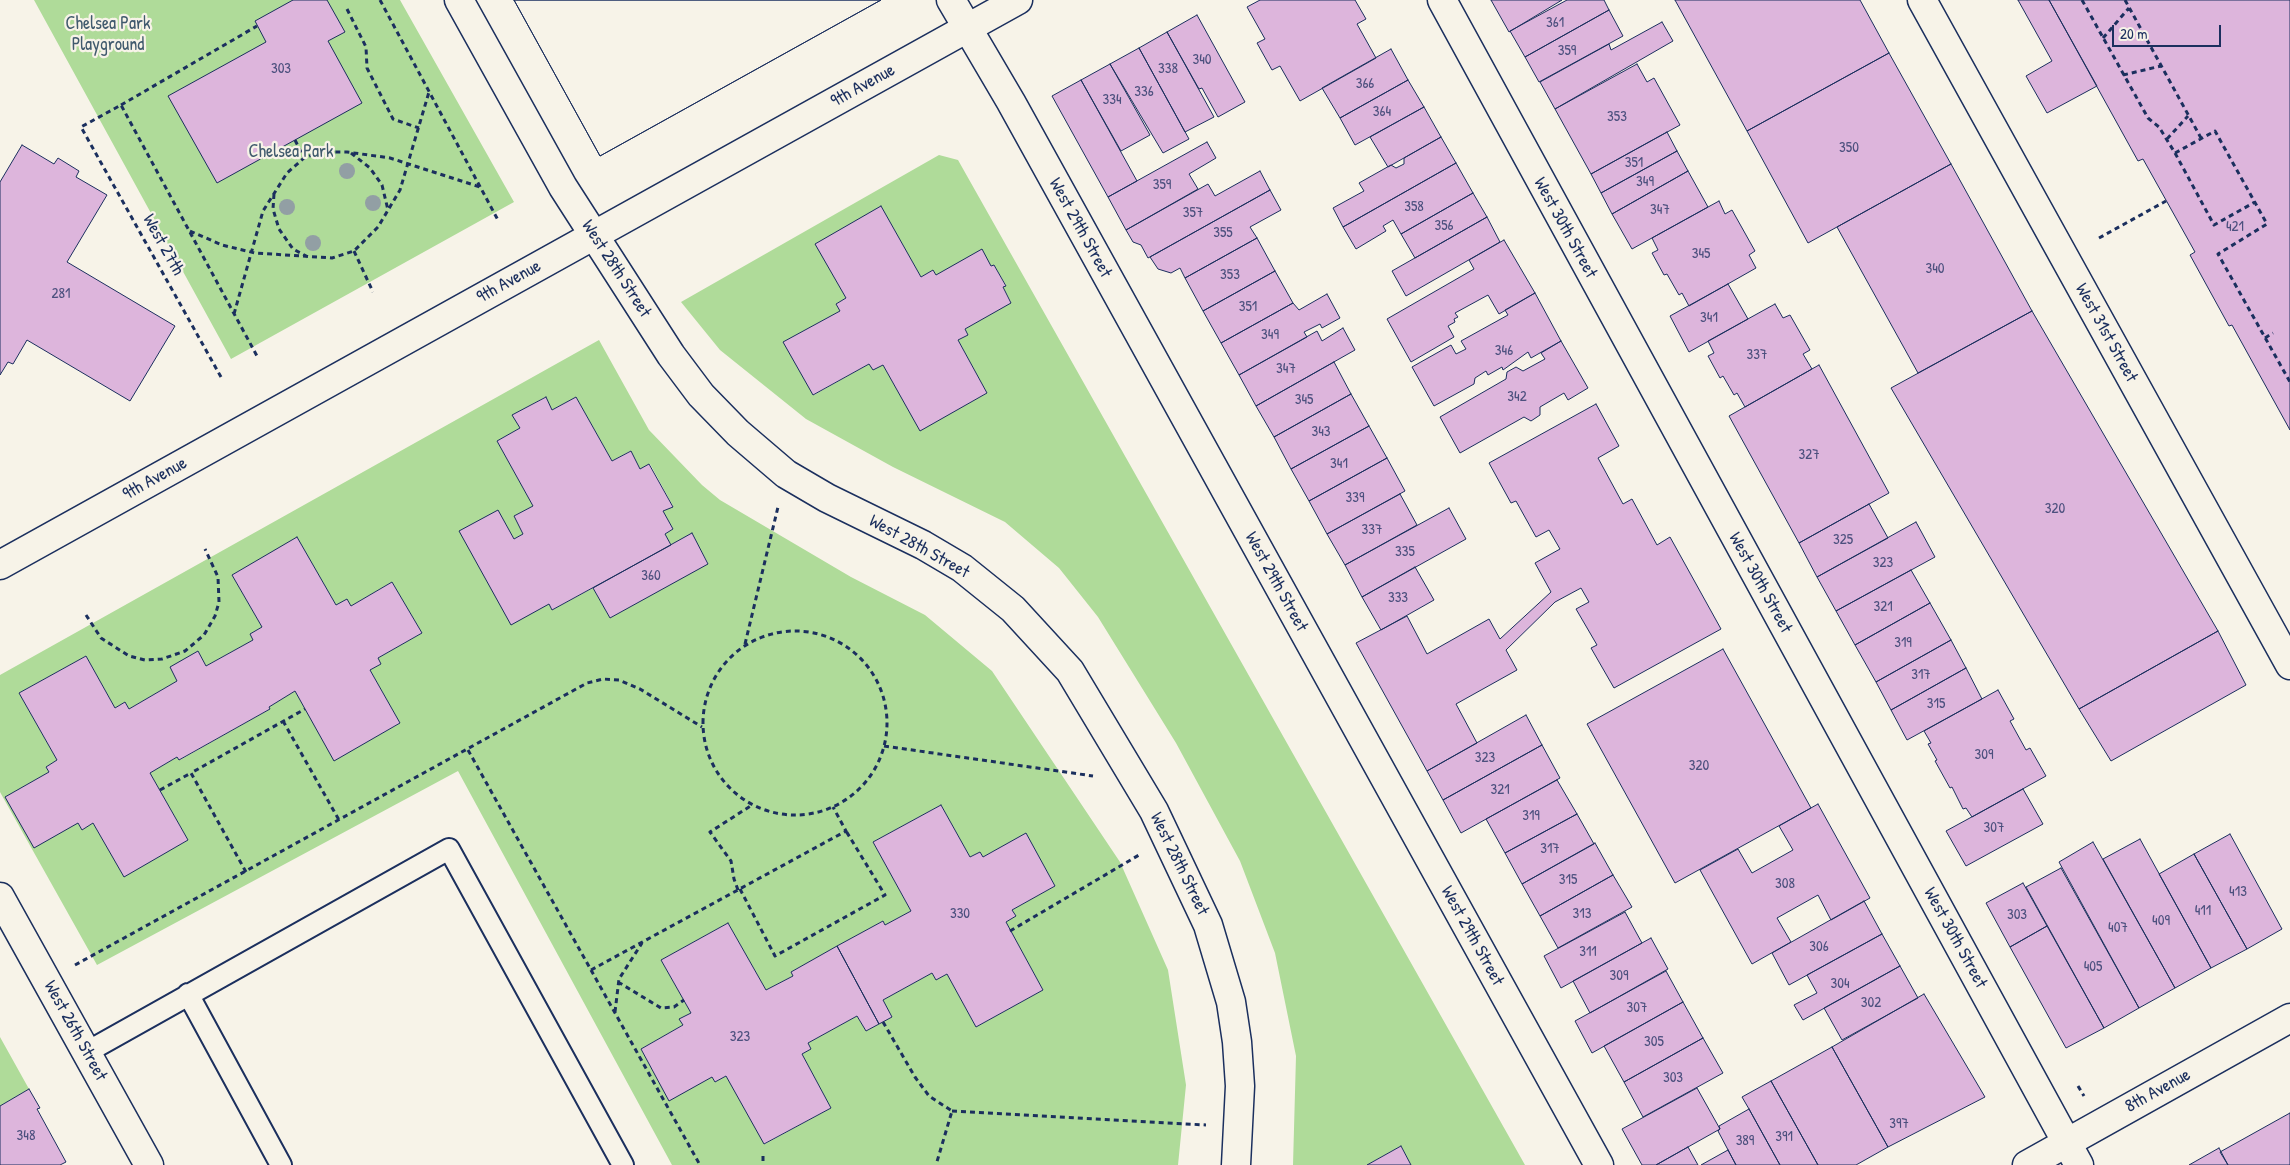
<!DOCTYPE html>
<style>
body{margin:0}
#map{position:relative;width:2290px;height:1165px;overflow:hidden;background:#f7f3e8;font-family:"Patrick Hand",sans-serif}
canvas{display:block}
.scale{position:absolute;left:2112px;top:25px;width:109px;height:22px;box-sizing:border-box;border:2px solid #1b2f5e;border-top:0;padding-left:6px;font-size:15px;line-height:18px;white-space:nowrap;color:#1b2f5e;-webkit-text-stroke:4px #f7f3e8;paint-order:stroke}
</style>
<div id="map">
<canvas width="2290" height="1165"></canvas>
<div class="scale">20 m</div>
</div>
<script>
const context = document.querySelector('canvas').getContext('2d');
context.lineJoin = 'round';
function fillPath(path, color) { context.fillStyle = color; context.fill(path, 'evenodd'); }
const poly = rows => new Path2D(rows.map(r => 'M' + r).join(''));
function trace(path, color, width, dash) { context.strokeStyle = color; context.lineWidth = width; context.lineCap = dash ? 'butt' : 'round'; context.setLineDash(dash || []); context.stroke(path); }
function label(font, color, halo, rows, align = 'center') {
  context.font = font + ' "Patrick Hand",sans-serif'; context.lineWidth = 4.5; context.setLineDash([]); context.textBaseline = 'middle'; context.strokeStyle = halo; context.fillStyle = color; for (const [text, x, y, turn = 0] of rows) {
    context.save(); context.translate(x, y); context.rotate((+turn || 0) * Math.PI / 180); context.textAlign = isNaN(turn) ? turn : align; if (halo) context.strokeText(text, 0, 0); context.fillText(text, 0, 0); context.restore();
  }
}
const green = poly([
 [34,0,400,0,514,202,231,359],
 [939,155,958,160,1525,1165,1411,1165,1401,1146,1367,1165,1293,1165,1296,1056,1275,953,1240,861,1176,743,1098,617,1059,568,1005,522,893,467,806,419,720,350,681,302],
 [881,207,921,277,933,270,936,275,994,265,1006,285,1003,287,1011,302,965,329,968,335,958,340,987,393,920,430,883,365,869,364,814,395,784,342,840,311,836,304,846,298,816,244],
 [599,340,649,430,702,485,720,500,851,577,925,615,992,671,1120,862,1168,970,1186,1085,1178,1165,672,1165,458,771,97,965,0,792,0,675],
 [545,397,552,410,576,397,612,461,630,451,640,469,650,464,673,506,663,511,673,529,665,534,671,545,692,534,708,563,610,618,593,588,552,610,498,510,514,539,523,534,514,516,533,506,497,441,520,428,513,415],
 [297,538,336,605,351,606,392,582,422,633,378,658,381,664,370,670,400,723,335,760,295,691,269,707,270,709,180,760,177,757,150,773,188,840,124,876,93,823,82,830,78,823,6,797,49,772,46,767,57,760,19,693,86,656,115,708,125,702,129,709,177,681,198,651,206,666,253,640,250,634,262,627,232,575],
 [941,805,970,857,980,852,983,857,1026,834,1055,886,1012,910,1016,916,1006,922,1043,990,976,1027,947,974,936,980,932,973,883,1000,892,1017,866,1031,857,1016,808,1043,811,1049,802,1054,831,1108,765,1144,726,1076,715,1082,712,1077,669,1100,641,1049,683,1025,680,1019,691,1013,661,960,728,923,766,990,793,976,791,972,883,921,885,925,911,911,873,842],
 [0,1037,29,1089,0,1106]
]);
const building = poly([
 [293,0,327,0,345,32,328,41,362,103,217,183,168,96,266,42,255,21,293,0],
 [514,0,881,0,600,156,514,0],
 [514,0,881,0,600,156,514,0],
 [1260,0,1355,0,1366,19,1357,24,1376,58,1300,101,1280,66,1272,70,1257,43,1265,39,1247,7,1260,0],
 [1491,0,1562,0,1509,32,1491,0],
 [1567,0,1604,0,1609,10,1525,57,1510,31,1567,0],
 [1675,0,1860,0,1889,53,1747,131,1675,0],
 [2018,0,2049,0,2097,86,2047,113,2026,76,2052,61,2018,0],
 [2049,0,2290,0,2290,430,2232,325,2229,326,2190,255,2195,252,2143,159,2138,161,2049,0],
 [1609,10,1623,36,1539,82,1525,57,1609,10],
 [1197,15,1245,102,1218,117,1202,88,1199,89,1167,32,1197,15],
 [1662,22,1673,41,1555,109,1540,82,1609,44,1611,50,1662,22],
 [1167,32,1214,117,1185,132,1139,48,1167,32],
 [1139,48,1189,139,1163,153,1110,64,1139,48],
 [1391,49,1408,80,1340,118,1322,88,1391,49],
 [1889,53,1951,164,1808,243,1747,131,1889,53],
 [1110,64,1150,135,1121,151,1081,80,1110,64],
 [1637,64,1647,82,1654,78,1680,125,1591,174,1555,109,1637,64],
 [1081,80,1137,181,1108,197,1052,96,1081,80],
 [1408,80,1424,107,1355,145,1340,118,1408,80],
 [1424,107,1441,137,1388,167,1370,137,1424,107],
 [1667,132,1677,151,1601,193,1591,174,1667,132],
 [1441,137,1456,163,1343,227,1333,208,1364,191,1359,183,1391,165,1396,168,1404,164,1404,158,1441,137],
 [1207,142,1216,158,1189,174,1198,189,1126,230,1108,197,1207,142],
 [22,145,54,164,58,158,79,171,76,177,107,195,67,262,175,326,130,401,27,340,13,364,8,362,0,375,0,182,22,145],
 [1677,151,1688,171,1612,214,1601,193,1677,151],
 [1456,163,1473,193,1401,234,1393,220,1383,226,1386,231,1356,249,1343,227,1456,163],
 [1951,164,2032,311,1918,373,1837,227,1951,164],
 [1260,171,1270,190,1148,258,1141,245,1133,242,1126,230,1208,184,1215,196,1260,171],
 [1688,171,1708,207,1632,249,1612,214,1688,171],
 [1270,190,1281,210,1250,227,1257,238,1185,278,1180,268,1171,273,1158,269,1150,257,1270,190],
 [1473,193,1487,217,1415,258,1401,234,1473,193],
 [1719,201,1725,214,1732,210,1755,251,1749,255,1756,268,1689,306,1682,293,1679,295,1667,274,1664,275,1652,253,1658,250,1652,238,1719,201],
 [881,206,921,277,933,270,936,275,982,249,991,266,994,265,1006,286,1003,287,1011,303,965,329,968,335,958,340,987,393,920,431,883,365,873,370,869,364,813,395,783,342,840,311,836,304,846,298,815,244,881,206],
 [1487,217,1500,242,1406,296,1392,271,1487,217],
 [1257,238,1275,271,1203,311,1185,278,1257,238],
 [1504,240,1535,293,1499,314,1488,295,1455,313,1458,317,1454,319,1455,322,1448,326,1454,337,1411,362,1387,319,1474,269,1469,260,1504,240],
 [1275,271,1293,303,1221,343,1203,311,1275,271],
 [1728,284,1748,319,1689,352,1670,316,1728,284],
 [1535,293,1561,341,1531,358,1528,352,1503,370,1502,367,1488,375,1486,371,1475,378,1474,384,1434,406,1412,367,1451,345,1456,354,1466,349,1461,341,1508,315,1505,310,1535,293],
 [1327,294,1340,318,1322,328,1320,324,1304,332,1307,337,1239,375,1221,343,1293,303,1299,310,1327,294],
 [1775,304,1783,318,1790,315,1810,350,1803,354,1812,369,1745,407,1737,393,1734,395,1723,376,1720,378,1708,356,1714,353,1708,341,1775,304],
 [2032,311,2218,631,2079,709,1891,388,2032,311],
 [1343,328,1355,350,1256,406,1239,375,1317,331,1322,341,1343,328],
 [1561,341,1588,388,1568,400,1564,393,1540,407,1540,415,1531,421,1524,417,1460,453,1440,417,1506,379,1507,372,1516,367,1523,371,1545,359,1541,353,1561,341],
 [1334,362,1351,394,1274,437,1256,406,1334,362],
 [1819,365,1889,493,1799,543,1729,416,1819,365],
 [1351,394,1369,426,1291,469,1274,437,1351,394],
 [546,397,552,410,576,397,612,461,631,451,640,469,649,464,673,507,663,511,673,529,665,534,671,545,552,610,549,604,511,625,459,531,498,510,514,539,523,534,514,516,533,506,497,441,520,428,512,415,546,397],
 [1596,404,1619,446,1598,458,1623,504,1632,499,1657,545,1670,537,1721,629,1614,688,1591,648,1597,645,1576,609,1589,602,1581,588,1555,602,1506,650,1517,670,1456,704,1477,743,1427,771,1356,643,1407,616,1427,654,1489,619,1500,639,1551,592,1535,563,1560,549,1549,530,1536,537,1516,501,1511,503,1489,463,1596,404],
 [1369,426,1387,458,1309,501,1291,469,1369,426],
 [1387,458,1405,491,1327,534,1309,501,1387,458],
 [1400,494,1417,525,1345,565,1327,534,1400,494],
 [1869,504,1888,538,1817,577,1799,543,1869,504],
 [1449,508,1466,539,1362,597,1345,565,1449,508],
 [1916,522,1935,557,1836,611,1817,577,1916,522],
 [692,533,708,564,610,618,593,588,692,533],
 [297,537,336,605,347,599,351,606,392,582,422,633,378,658,381,664,370,670,400,723,334,761,295,691,269,707,270,709,179,760,177,757,150,773,188,840,124,877,93,823,82,830,78,823,34,848,5,797,49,772,46,767,57,760,19,693,86,656,115,708,125,702,129,709,177,681,170,667,198,651,206,666,253,640,250,634,262,627,232,575,297,537],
 [1415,567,1434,600,1381,630,1362,597,1415,567],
 [1911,570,1930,603,1855,645,1836,611,1911,570],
 [1930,603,1951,640,1876,682,1855,645,1930,603],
 [2218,631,2246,685,2111,761,2079,709,2218,631],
 [1951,640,1966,668,1891,710,1876,682,1951,640],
 [1723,649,1811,808,1675,883,1587,724,1723,649],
 [1966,668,1982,699,1907,740,1891,710,1966,668],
 [1998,690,2014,719,2010,721,2026,750,2030,748,2046,776,1972,817,1966,808,1963,809,1952,787,1950,788,1935,761,1937,760,1928,744,1931,743,1924,731,1998,690],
 [1526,715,1542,745,1443,800,1427,771,1526,715],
 [1542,745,1560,778,1461,833,1443,800,1542,745],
 [1557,780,1577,814,1505,853,1486,819,1557,780],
 [2023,789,2043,824,1966,866,1946,831,2023,789],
 [1818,804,1870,898,1831,920,1818,895,1777,918,1791,942,1752,964,1700,870,1738,849,1752,873,1793,850,1779,826,1818,804],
 [941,805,970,857,980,852,983,857,1026,833,1055,886,1012,910,1016,916,1006,922,1043,990,976,1027,947,974,936,980,932,973,883,1000,892,1017,879,1024,837,946,883,921,885,925,911,911,873,842,941,805],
 [1577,814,1594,844,1522,884,1505,853,1577,814],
 [2230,834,2282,929,2247,949,2194,854,2230,834],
 [2140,839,2211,968,2175,988,2103,859,2140,839],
 [2093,842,2175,988,2139,1008,2059,862,2093,842],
 [1595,843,1613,875,1540,916,1522,884,1595,843],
 [2194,854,2247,949,2211,968,2159,874,2194,854],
 [2061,868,2139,1008,2104,1028,2026,887,2061,868],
 [1613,875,1632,907,1558,948,1540,916,1613,875],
 [2023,883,2047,926,2010,947,1986,903,2023,883],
 [1864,901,1882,934,1789,985,1772,953,1864,901],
 [1625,912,1642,943,1561,988,1544,956,1625,912],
 [728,923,766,990,793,976,791,972,837,946,879,1024,866,1031,857,1016,808,1043,811,1049,802,1054,831,1108,764,1144,726,1076,715,1082,712,1077,669,1101,641,1049,683,1025,679,1019,691,1013,661,960,728,923],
 [2047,926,2104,1028,2066,1048,2010,947,2047,926],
 [1882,934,1900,966,1803,1020,1794,1005,1817,993,1807,975,1882,934],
 [1651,938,1668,969,1590,1013,1573,981,1651,938],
 [1900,966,1918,998,1842,1040,1824,1008,1900,966],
 [1666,971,1683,1002,1592,1053,1575,1021,1666,971],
 [1924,994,1985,1097,1888,1147,1832,1047,1924,994],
 [1683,1002,1703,1038,1624,1082,1604,1046,1683,1002],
 [1703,1038,1723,1073,1643,1117,1624,1082,1703,1038],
 [1832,1047,1888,1147,1856,1165,1818,1165,1771,1081,1832,1047],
 [1771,1081,1818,1165,1780,1165,1749,1109,1742,1097,1771,1081],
 [1697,1088,1720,1129,1656,1165,1642,1165,1622,1129,1697,1088],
 [29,1089,40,1108,37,1109,66,1162,60,1165,0,1165,0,1106,29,1089],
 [1749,1109,1780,1165,1736,1165,1718,1131,1720,1129,1719,1126,1749,1109],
 [2290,1113,2290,1165,2228,1165,2220,1152,2290,1113],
 [1401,1146,1411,1165,1367,1165,1401,1146],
 [1688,1147,1698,1165,1656,1165,1688,1147],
 [2219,1148,2228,1165,2189,1165,2219,1148],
 [1728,1150,1736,1165,1701,1165,1728,1150]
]);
const path = poly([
 [380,0,499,222],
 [2082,0,2148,118,2159,127,2175,153,2215,131,2267,224,2218,254,2290,382],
 [2125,0,2201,138],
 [347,9,366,47,367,68,393,119,419,128],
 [2103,38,2129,8],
 [2123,75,2161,66],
 [121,105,257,26],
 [2167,139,2188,116],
 [295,140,304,158],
 [351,153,370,168,382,185,388,210],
 [2175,153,2214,225,2255,202],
 [274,194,273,209,279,229,293,249,308,257],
 [190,231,222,245,255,253,332,258,354,251,378,227,400,190,429,92],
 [2099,238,2166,201],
 [354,251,373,292],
 [234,314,263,211,287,173,304,158,321,152,347,152,390,158,480,187],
 [2265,338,2273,333],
 [221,377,81,127,121,105,257,356],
 [86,615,101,638,129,656,145,660,162,659,185,651,204,635,215,616,219,602,218,577,205,549],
 '703 723a92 92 0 1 1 184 0a92 92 0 1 1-184 0Z',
 [745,644,778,507],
 [283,721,339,820],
 [884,746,1093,776],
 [468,750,700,1165],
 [160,790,191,773],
 [246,872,191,773,305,709],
 [740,889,775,956,885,895,846,831],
 [738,890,734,879,731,861,710,832,752,805],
 [1010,931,1139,855],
 [75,965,587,683,603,679,619,680,640,689,702,727],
 [591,970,846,831,833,807],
 [618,982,661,1008,674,1007,684,1000],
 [615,1012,619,979,642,943],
 [883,1022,915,1077,929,1096,952,1111,936,1165],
 [2078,1086,2084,1096],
 [952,1111,1206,1125],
 [763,1156,763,1165]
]);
const service = poly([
 [188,994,281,1165],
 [87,1052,449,849,623,1165]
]);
const minor = poly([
 [459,0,563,187,671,355,701,395,738,433,786,474,827,498,923,545,962,568,1013,609,1070,671,1154,811,1208,925,1231,1002,1237,1042,1240,1086,1236,1165],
 [951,0,1011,102,1599,1165],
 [0,897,149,1165]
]);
const tertiary = poly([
 [1442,0,2079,1165],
 [1922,0,2290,665]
]);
const secondary = poly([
 [0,565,1018,0],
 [2027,1165,2290,1018]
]);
const trees = [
 [347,171],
 [373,203],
 [287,207],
 [313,243]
];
const numberNames = [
 ["361",1555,23],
 ["359",1567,51],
 ["340",1202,60],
 ["303",281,69],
 ["338",1168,69],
 ["366",1365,84],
 ["336",1144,92],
 ["334",1112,100],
 ["364",1382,112],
 ["353",1617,117],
 ["350",1849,148],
 ["351",1634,163],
 ["349",1645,182],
 ["359",1162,185],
 ["358",1414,207],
 ["347",1660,210],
 ["357",1193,213],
 ["356",1444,226],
 ["421",2235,227],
 ["355",1223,233],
 ["345",1701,254],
 ["340",1935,269],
 ["353",1230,275],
 ["281",61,294],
 ["351",1248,307],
 ["341",1709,318],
 ["349",1270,335],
 ["346",1504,351],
 ["337",1757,355],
 ["347",1286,369],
 ["342",1517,397],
 ["345",1304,400],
 ["343",1321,432],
 ["327",1809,455],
 ["341",1339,464],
 ["339",1355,498],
 ["320",2055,509],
 ["337",1372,530],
 ["325",1843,540],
 ["335",1405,552],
 ["323",1883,563],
 ["360",651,576],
 ["333",1398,598],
 ["321",1883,607],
 ["319",1903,643],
 ["317",1921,675],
 ["315",1936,704],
 ["309",1984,755],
 ["323",1485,758],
 ["320",1699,766],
 ["321",1500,790],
 ["319",1531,816],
 ["307",1994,828],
 ["317",1550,849],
 ["315",1568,880],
 ["308",1785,884],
 ["413",2238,892],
 ["411",2203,911],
 ["330",960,914],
 ["313",1582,914],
 ["303",2017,915],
 ["409",2161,921],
 ["407",2118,928],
 ["306",1819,947],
 ["311",1588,952],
 ["405",2093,967],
 ["309",1619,976],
 ["304",1840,984],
 ["302",1871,1003],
 ["307",1637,1008],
 ["323",740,1037],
 ["305",1654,1042],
 ["303",1673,1078],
 ["397",1899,1124],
 ["348",26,1136],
 ["391",1784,1137],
 ["389",1745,1141]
];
const parkNames = [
 ["Chelsea Park",108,24],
 ["Playground",108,45],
 ["Chelsea Park",291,152]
];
const streetNames = [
 ["9th Avenue",863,86,-29],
 ["West 29th Street",1080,228,61],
 ["West 30th Street",1565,228,61],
 ["West 27th",163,245,61],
 ["West 28th Street",616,269,57],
 ["9th Avenue",509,282,-29],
 ["West 31st Street",2106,333,61],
 ["9th Avenue",155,479,-29],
 ["West 28th Street",919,547,29],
 ["West 29th Street",1276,582,61],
 ["West 30th Street",1760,583,61],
 ["West 28th Street",1179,864,64],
 ["West 29th Street",1472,936,61],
 ["West 30th Street",1955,938,61],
 ["West 26th Street",75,1031,61],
 ["8th Avenue",2158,1091,-29]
];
fillPath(green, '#afdb99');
fillPath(building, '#ddb5dc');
trace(building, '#1b2f5e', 1);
trace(service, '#1b2f5e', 24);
trace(minor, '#1b2f5e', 31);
trace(tertiary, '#1b2f5e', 31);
trace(secondary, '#1b2f5e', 31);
trace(path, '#1b2f5e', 3, [5, 4]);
trace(service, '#f7f3e8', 20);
trace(minor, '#f7f3e8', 28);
trace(tertiary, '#f7f3e8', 28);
trace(secondary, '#f7f3e8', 28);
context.fillStyle = '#929fa4';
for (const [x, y] of trees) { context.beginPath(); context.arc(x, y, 8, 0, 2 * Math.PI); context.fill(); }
label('15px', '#4c507e', null, numberNames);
label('18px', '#405a6d', '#f7f3e8', parkNames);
label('18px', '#1b2f5e', '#f7f3e8', streetNames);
</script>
